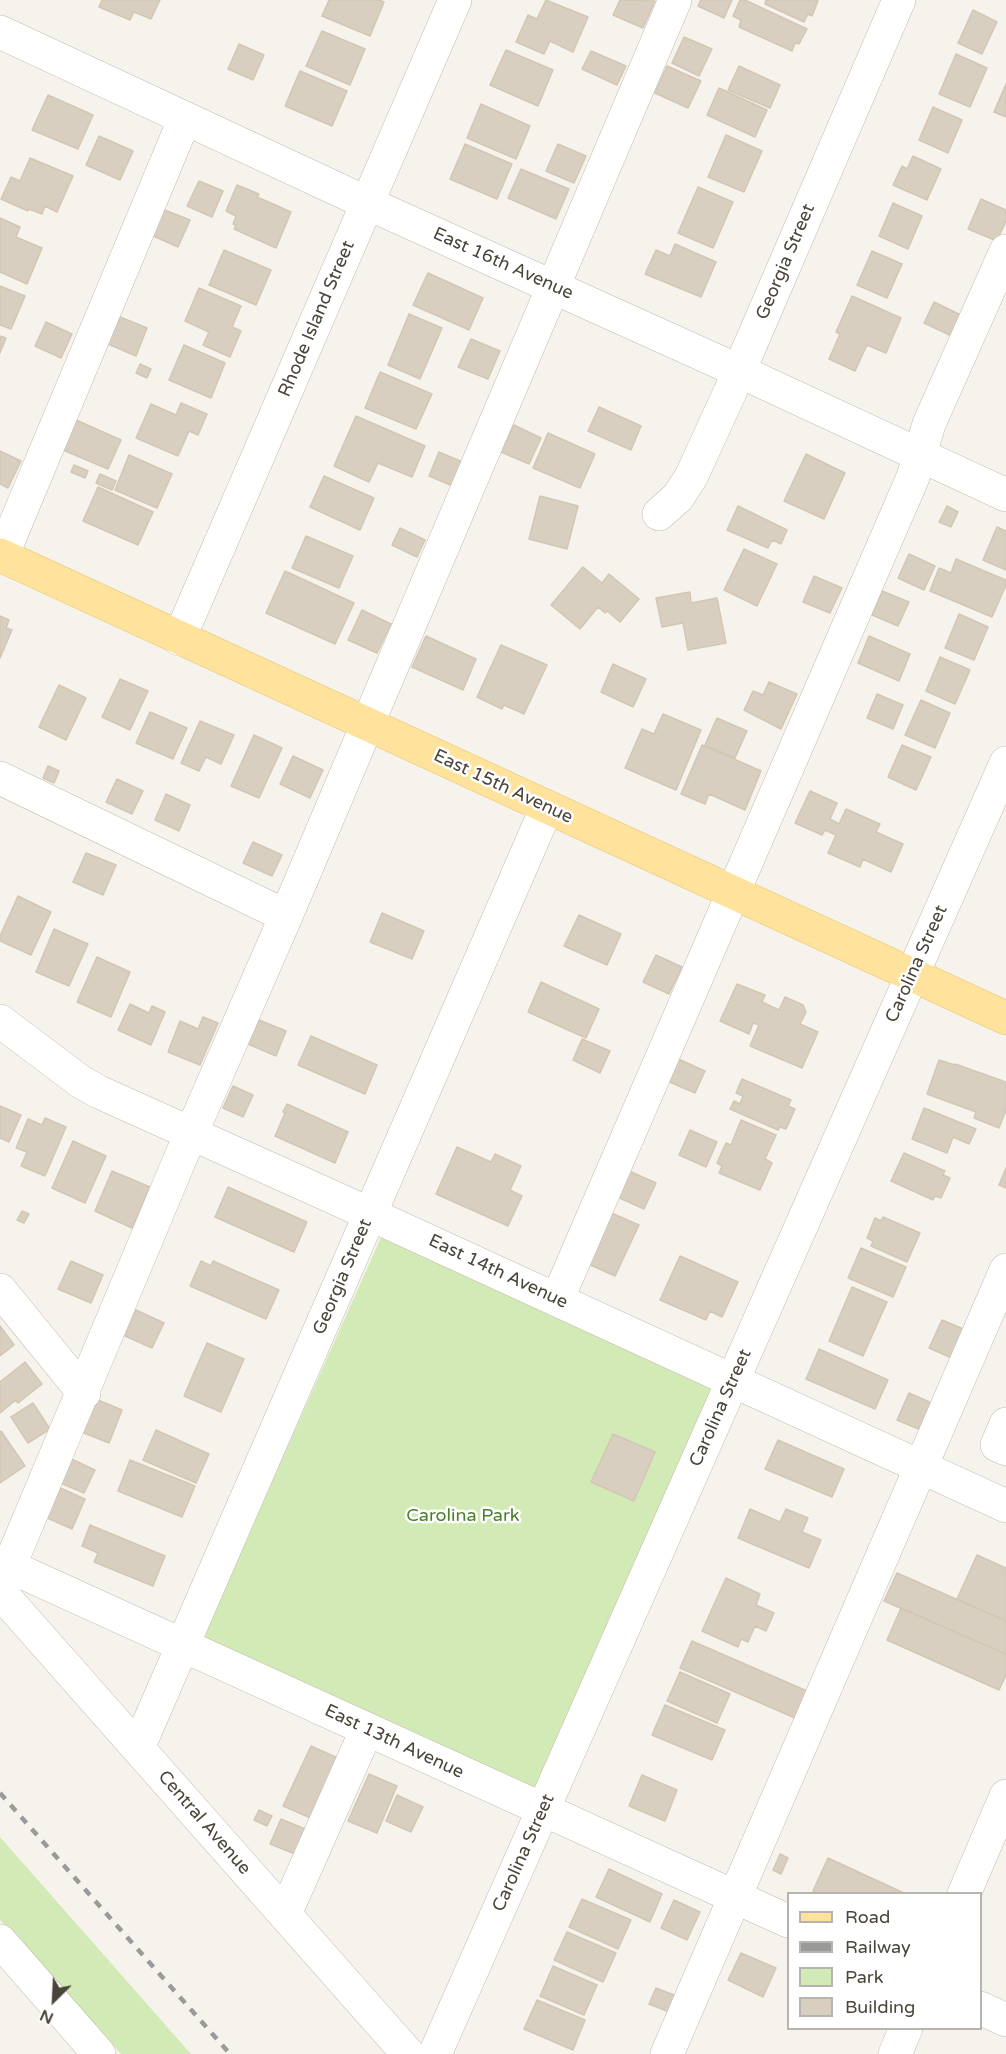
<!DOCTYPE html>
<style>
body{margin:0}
#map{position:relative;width:1006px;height:2054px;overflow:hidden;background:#f6f3ec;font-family:"Varela Round",sans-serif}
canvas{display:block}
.legend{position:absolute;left:787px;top:1892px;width:195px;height:138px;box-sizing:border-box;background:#fff;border:2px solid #b7b4b0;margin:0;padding:8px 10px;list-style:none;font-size:18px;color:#4b4439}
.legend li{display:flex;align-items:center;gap:12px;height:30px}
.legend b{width:30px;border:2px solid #b7b4b0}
.north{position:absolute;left:24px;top:1970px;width:60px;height:60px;-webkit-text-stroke:4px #fff;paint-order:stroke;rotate:204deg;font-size:16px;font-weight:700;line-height:24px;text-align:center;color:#4b4439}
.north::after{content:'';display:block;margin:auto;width:21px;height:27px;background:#4b4439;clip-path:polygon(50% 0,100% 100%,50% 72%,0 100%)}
</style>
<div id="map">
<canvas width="1006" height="2054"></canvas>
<ul class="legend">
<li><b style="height:8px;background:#ffe39c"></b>Road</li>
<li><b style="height:8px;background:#9a9a9a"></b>Railway</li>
<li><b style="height:16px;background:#d2eab5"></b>Park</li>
<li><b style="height:16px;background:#d8cfc1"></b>Building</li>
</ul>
<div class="north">N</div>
</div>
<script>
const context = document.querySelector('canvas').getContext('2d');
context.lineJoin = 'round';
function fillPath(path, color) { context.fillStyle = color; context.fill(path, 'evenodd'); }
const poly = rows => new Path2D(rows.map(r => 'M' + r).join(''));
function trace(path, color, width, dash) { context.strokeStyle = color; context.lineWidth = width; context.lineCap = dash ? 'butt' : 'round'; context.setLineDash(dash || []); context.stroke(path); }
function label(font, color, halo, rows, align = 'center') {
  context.font = font + ' "Varela Round",sans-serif'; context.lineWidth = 5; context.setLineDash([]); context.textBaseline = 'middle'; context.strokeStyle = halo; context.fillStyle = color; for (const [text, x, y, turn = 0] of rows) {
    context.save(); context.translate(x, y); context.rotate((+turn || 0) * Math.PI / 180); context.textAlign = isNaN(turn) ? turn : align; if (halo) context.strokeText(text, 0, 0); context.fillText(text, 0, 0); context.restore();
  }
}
const green = poly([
 [383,1233,727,1387,543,1798,199,1645],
 [0,1837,191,2054,121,2054,0,1920]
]);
const building = poly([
 [102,0,160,0,151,19,134,12,130,20,99,7,102,0],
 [329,0,379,0,384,2,370,36,322,16,329,0],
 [546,0,588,17,573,52,550,41,544,54,516,42,528,15,537,19,546,0],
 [620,0,655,1,643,28,613,15,620,0],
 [701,0,732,0,724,18,698,6,701,0],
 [740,0,745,0,807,29,799,44,795,43,792,51,739,27,741,20,733,16,740,0],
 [766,0,815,0,818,1,812,16,808,14,804,22,765,4,766,0],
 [973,10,997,22,982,54,958,43,973,10],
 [322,31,365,49,350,85,306,66,322,31],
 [684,37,712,49,699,76,672,63,684,37],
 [239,44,264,55,253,80,228,69,239,44],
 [506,50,553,70,538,106,490,85,506,50],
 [591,51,626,66,617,85,582,69,591,51],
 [956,54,987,68,970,107,939,94,956,54],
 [667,66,701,81,688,108,655,93,667,66],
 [739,66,780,85,770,108,728,90,739,66],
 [300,71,347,91,332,126,285,106,300,71],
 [1006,84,1006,117,994,112,1006,84],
 [719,88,767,110,755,137,707,115,719,88],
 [48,95,93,115,78,149,32,130,48,95],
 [481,104,530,126,516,159,467,138,481,104],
 [933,107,962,120,948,153,919,140,933,107],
 [726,135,762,151,744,192,708,177,726,135],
 [99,136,133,151,120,180,86,165,99,136],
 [465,144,512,164,497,199,450,179,465,144],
 [558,144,586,156,574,183,546,171,558,144],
 [913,156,941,169,927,200,893,185,902,166,907,169,913,156],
 [30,158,73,176,57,212,45,206,42,214,29,209,28,211,1,199,11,177,20,181,30,158],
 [521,169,569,189,556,219,508,198,521,169],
 [199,181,223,191,212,217,187,206,199,181],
 [237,185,259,194,257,197,291,212,276,248,234,229,236,225,233,224,236,216,226,211,237,185],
 [698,187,733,202,713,248,678,233,698,187],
 [981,199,1006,210,1006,221,997,241,968,229,981,199],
 [893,203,922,216,908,249,879,236,893,203],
 [162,209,190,220,178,247,151,235,162,209],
 [0,218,20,227,16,237,42,248,27,284,0,272,0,218],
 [675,244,716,262,701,297,645,274,656,250,670,256,675,244],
 [224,250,271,270,256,305,209,285,224,250],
 [872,251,902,264,887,298,857,285,872,251],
 [428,273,483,298,469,330,413,305,428,273],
 [0,286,25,296,11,329,0,325,0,286],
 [199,288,241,306,232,327,241,331,230,357,203,345,209,332,185,321,199,288],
 [852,296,901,318,886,353,867,345,855,371,829,359,840,334,836,332,852,296],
 [934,302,963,316,954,337,924,323,934,302],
 [409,314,442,328,420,379,388,365,409,314],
 [120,317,147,328,136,356,108,344,120,317],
 [46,322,72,334,61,358,35,346,46,322],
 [0,336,6,338,0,353,0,336],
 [471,339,500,351,488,379,458,367,471,339],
 [184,345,225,363,211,398,169,380,184,345],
 [140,364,151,369,147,378,136,373,140,364],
 [380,372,432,394,416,429,365,408,380,372],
 [181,403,207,414,198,435,189,431,178,456,136,438,151,404,176,415,181,403],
 [599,407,641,426,631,450,588,431,599,407],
 [356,416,425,446,412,477,378,463,369,482,334,466,356,416],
 [76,420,121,440,108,469,63,450,76,420],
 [514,425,541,438,529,464,501,452,514,425],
 [548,433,595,454,580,488,533,468,548,433],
 [0,451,21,461,8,488,0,484,0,451],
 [439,452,465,463,455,487,429,476,439,452],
 [806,454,845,473,824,519,784,501,806,454],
 [129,455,172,474,157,508,115,490,129,455],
 [74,465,88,471,85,478,71,472,74,465],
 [100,474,116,481,112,490,96,483,100,474],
 [324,476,374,498,360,530,310,507,324,476],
 [98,487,153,512,138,545,83,521,98,487],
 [540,496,578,506,567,549,529,539,540,496],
 [738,506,787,530,781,544,772,540,768,548,727,530,738,506],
 [947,506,958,512,951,527,939,522,947,506],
 [997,527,1006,531,1006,570,983,560,997,527],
 [400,528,425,540,417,557,392,545,400,528],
 [306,536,353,556,339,588,292,568,306,536],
 [744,549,777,564,757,606,724,590,744,549],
 [909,554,935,566,924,590,898,578,909,554],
 [956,559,1006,580,1006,585,992,617,930,591,939,568,951,573,956,559],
 [583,567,602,583,609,574,639,599,620,622,607,611,605,613,598,607,580,629,551,605,583,567],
 [285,571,354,603,335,644,266,613,285,571],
 [814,576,842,588,830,613,803,602,814,576],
 [882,591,909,602,898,626,872,615,882,591],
 [690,592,691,603,717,598,726,643,688,650,683,623,662,627,656,598,690,592],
 [362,610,391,624,377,653,348,640,362,610],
 [959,614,988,627,974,660,945,648,959,614],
 [0,616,9,620,6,628,12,630,0,658,0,616],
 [426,636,476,659,463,690,412,667,426,636],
 [869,636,910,654,899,681,858,663,869,636],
 [501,645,547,665,524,714,504,705,502,709,477,697,501,645],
 [940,657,970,670,955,704,926,691,940,657],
 [613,664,646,679,633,707,601,692,613,664],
 [120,679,148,691,130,730,102,717,120,679],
 [769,682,797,694,781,729,744,710,753,691,763,695,769,682],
 [59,685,86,698,66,740,39,727,59,685],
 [877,694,903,705,893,729,867,718,877,694],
 [921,700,950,713,935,748,905,735,921,700],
 [150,712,187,728,173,759,136,743,150,712],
 [663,714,701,730,676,790,625,768,642,729,654,734,663,714],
 [717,718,747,731,735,758,705,745,717,718],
 [200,721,234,735,221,764,206,757,199,771,181,763,200,721],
 [254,735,282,748,259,798,231,786,254,735],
 [702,745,761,771,745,810,709,794,705,804,681,794,702,745],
 [902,745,931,757,916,790,888,777,902,745],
 [293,756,323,770,310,798,280,784,293,756],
 [48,766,59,771,54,783,43,778,48,766],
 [117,779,143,791,132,814,106,802,117,779],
 [810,791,837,803,830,819,839,824,846,809,880,824,876,832,903,844,891,872,863,859,860,867,828,853,836,835,825,830,822,835,795,823,810,791],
 [166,794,190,805,179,831,155,820,166,794],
 [253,842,282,855,272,876,243,863,253,842],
 [86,853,116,865,103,895,73,882,86,853],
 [18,896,51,912,31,955,0,941,0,936,18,896],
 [382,913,424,931,412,959,370,942,382,913],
 [579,915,621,934,607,965,564,946,579,915],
 [54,929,88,944,69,986,36,972,54,929],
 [656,955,682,967,669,994,643,982,656,955],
 [97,957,130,972,111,1017,77,1002,97,957],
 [541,982,599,1009,586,1038,528,1012,541,982],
 [737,984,765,995,762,1002,779,1010,785,997,803,1005,806,1012,800,1024,818,1032,802,1068,750,1046,759,1025,753,1023,749,1034,720,1021,737,984],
 [130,1004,149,1013,152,1006,165,1012,151,1045,118,1030,130,1004],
 [203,1017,218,1023,200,1065,168,1052,180,1021,198,1029,203,1017],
 [259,1020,286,1031,276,1056,248,1044,259,1020],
 [311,1036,377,1065,365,1094,298,1065,311,1036],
 [582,1039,610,1051,600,1073,573,1060,582,1039],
 [676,1058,705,1071,695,1093,665,1080,676,1058],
 [939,1060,955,1065,955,1064,1006,1082,1006,1110,999,1128,974,1118,976,1112,927,1094,939,1060],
 [742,1079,791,1100,788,1106,795,1109,786,1129,780,1127,778,1130,730,1109,734,1101,740,1104,743,1096,736,1093,742,1079],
 [233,1086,253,1095,243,1117,223,1108,233,1086],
 [287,1104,348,1132,335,1163,275,1136,285,1113,283,1112,287,1104],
 [0,1106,21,1115,9,1142,0,1138,0,1106],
 [924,1108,976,1129,969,1144,953,1137,947,1153,912,1139,924,1108],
 [45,1118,66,1127,45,1176,21,1166,27,1152,16,1148,28,1119,42,1125,45,1118],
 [741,1120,776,1135,765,1159,772,1163,760,1190,719,1173,722,1166,717,1163,726,1143,731,1145,741,1120],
 [690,1130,717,1142,706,1167,679,1155,690,1130],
 [73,1141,106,1156,85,1203,52,1188,73,1141],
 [457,1147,491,1162,495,1154,521,1166,510,1190,522,1196,508,1226,436,1194,457,1147],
 [904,1153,945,1171,943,1175,950,1178,941,1198,935,1196,933,1200,891,1181,904,1153],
 [1006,1168,1006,1188,999,1185,1006,1168],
 [627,1170,656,1183,644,1209,615,1196,627,1170],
 [112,1171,150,1187,132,1228,95,1211,112,1171],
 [228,1187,307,1222,294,1252,215,1217,228,1187],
 [22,1211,29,1214,24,1223,17,1220,22,1211],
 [609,1212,639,1225,615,1276,586,1263,609,1212],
 [883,1217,920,1233,907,1262,871,1246,873,1241,867,1238,875,1218,881,1221,883,1217],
 [861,1248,906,1267,893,1297,848,1278,861,1248],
 [680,1256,738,1282,722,1317,710,1311,706,1320,660,1300,680,1256],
 [71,1261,103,1275,91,1303,58,1289,71,1261],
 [201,1261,211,1266,213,1261,279,1290,266,1319,190,1286,201,1261],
 [852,1287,887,1302,863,1356,829,1341,852,1287],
 [136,1310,164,1323,152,1348,125,1336,136,1310],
 [942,1320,968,1331,956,1360,929,1348,942,1320],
 [0,1326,14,1345,0,1356,0,1326],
 [207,1343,244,1359,221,1412,184,1396,207,1343],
 [819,1349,888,1380,875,1409,806,1379,819,1349],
 [25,1362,42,1384,18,1403,16,1400,0,1413,0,1382,25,1362],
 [909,1393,934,1404,923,1431,897,1420,909,1393],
 [93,1398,122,1410,109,1443,79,1431,93,1398],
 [33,1403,50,1429,28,1443,11,1417,33,1403],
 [156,1430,209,1454,196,1483,143,1460,156,1430],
 [1,1431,25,1466,0,1483,0,1432,1,1431],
 [613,1434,655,1452,634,1501,591,1482,613,1434],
 [778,1440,844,1469,832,1497,765,1469,778,1440],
 [67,1457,95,1470,84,1493,56,1481,67,1457],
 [130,1460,195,1486,182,1517,118,1491,130,1460],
 [58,1487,85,1499,72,1529,45,1517,58,1487],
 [750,1509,780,1522,786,1509,808,1518,802,1532,821,1540,809,1568,738,1538,750,1509],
 [90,1525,165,1556,153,1586,94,1562,98,1553,82,1546,90,1525],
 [977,1555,1006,1568,1006,1621,957,1599,977,1555],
 [897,1573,1006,1621,1006,1654,884,1601,897,1573],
 [726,1578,760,1594,756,1605,774,1613,766,1631,755,1626,748,1642,741,1639,738,1647,702,1631,726,1578],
 [901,1608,1006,1654,1006,1675,999,1690,887,1640,901,1608],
 [692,1641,807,1691,795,1718,680,1668,692,1641],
 [680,1672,730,1694,717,1723,667,1701,680,1672],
 [665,1705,725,1730,712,1760,652,1735,665,1705],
 [311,1746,340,1759,313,1819,283,1806,311,1746],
 [369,1774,397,1786,377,1833,348,1821,369,1774],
 [642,1775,677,1790,665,1821,629,1806,642,1775],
 [397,1795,423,1807,411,1832,386,1821,397,1795],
 [259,1810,272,1816,267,1826,254,1820,259,1810],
 [281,1819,310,1831,300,1856,270,1844,281,1819],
 [780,1854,788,1858,781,1874,773,1870,780,1854],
 [828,1858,906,1894,818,1894,813,1891,828,1858],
 [609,1869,662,1894,650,1922,596,1897,609,1869],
 [582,1899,631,1920,618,1949,569,1927,582,1899],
 [674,1900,700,1912,687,1940,661,1928,674,1900],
 [567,1932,616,1953,603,1982,554,1960,567,1932],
 [741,1953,776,1968,763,1997,728,1980,741,1953],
 [553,1966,597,1985,584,2015,540,1996,553,1966],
 [656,1988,679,1997,672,2013,649,2004,656,1988],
 [537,2000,585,2020,573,2050,524,2029,537,2000]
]);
const minor = poly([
 [0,32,367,203,739,371,1006,495],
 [659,514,678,497,691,477,730,392,899,0],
 [2,556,185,118],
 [179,639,455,0],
 [0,778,286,916],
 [0,1021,81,1082,99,1092,337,1199,1006,1506],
 [0,1290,84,1393],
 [557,1300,913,477,929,424,1006,251],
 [1006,1424,997,1445,1006,1449],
 [0,1562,788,1921],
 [9,1567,180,1159,286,916,675,0],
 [0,1592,408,2054],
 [138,1748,547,807],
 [964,1894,1006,1796],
 [285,1914,367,1729],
 [0,1941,99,2054],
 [980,2008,1006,2020],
 [435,2054,1006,763],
 [667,2054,1006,1270],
 [895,2054,906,2028]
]);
const major = poly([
 [0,555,1006,1018]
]);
const rail = poly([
 [0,1793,230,2054]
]);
const streetNames = [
 ["Georgia Street",786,262,-67],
 ["East 16th Avenue",503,264,24],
 ["Rhode Island Street",317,319,-67],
 ["East 15th Avenue",503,787,25],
 ["Carolina Street",917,964,-66],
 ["East 14th Avenue",498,1272,25],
 ["Georgia Street",343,1277,-67],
 ["Carolina Street",721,1408,-66],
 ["East 13th Avenue",394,1742,25],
 ["Central Avenue",204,1823,49],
 ["Carolina Street",524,1853,-66]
];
const parkNames = [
 ["Carolina Park",463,1516]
];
fillPath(green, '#d2eab5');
fillPath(building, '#d8cfc1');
trace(building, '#d3c7b4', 1.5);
trace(minor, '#c2bbae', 34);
trace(major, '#e6c16a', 34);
trace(minor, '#fff', 33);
trace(major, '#ffe39c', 33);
trace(rail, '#9a9a9a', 4.5, [8, 8]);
label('18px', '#4b4439', '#fff', streetNames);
label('18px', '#4a7f2a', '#fff', parkNames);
</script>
